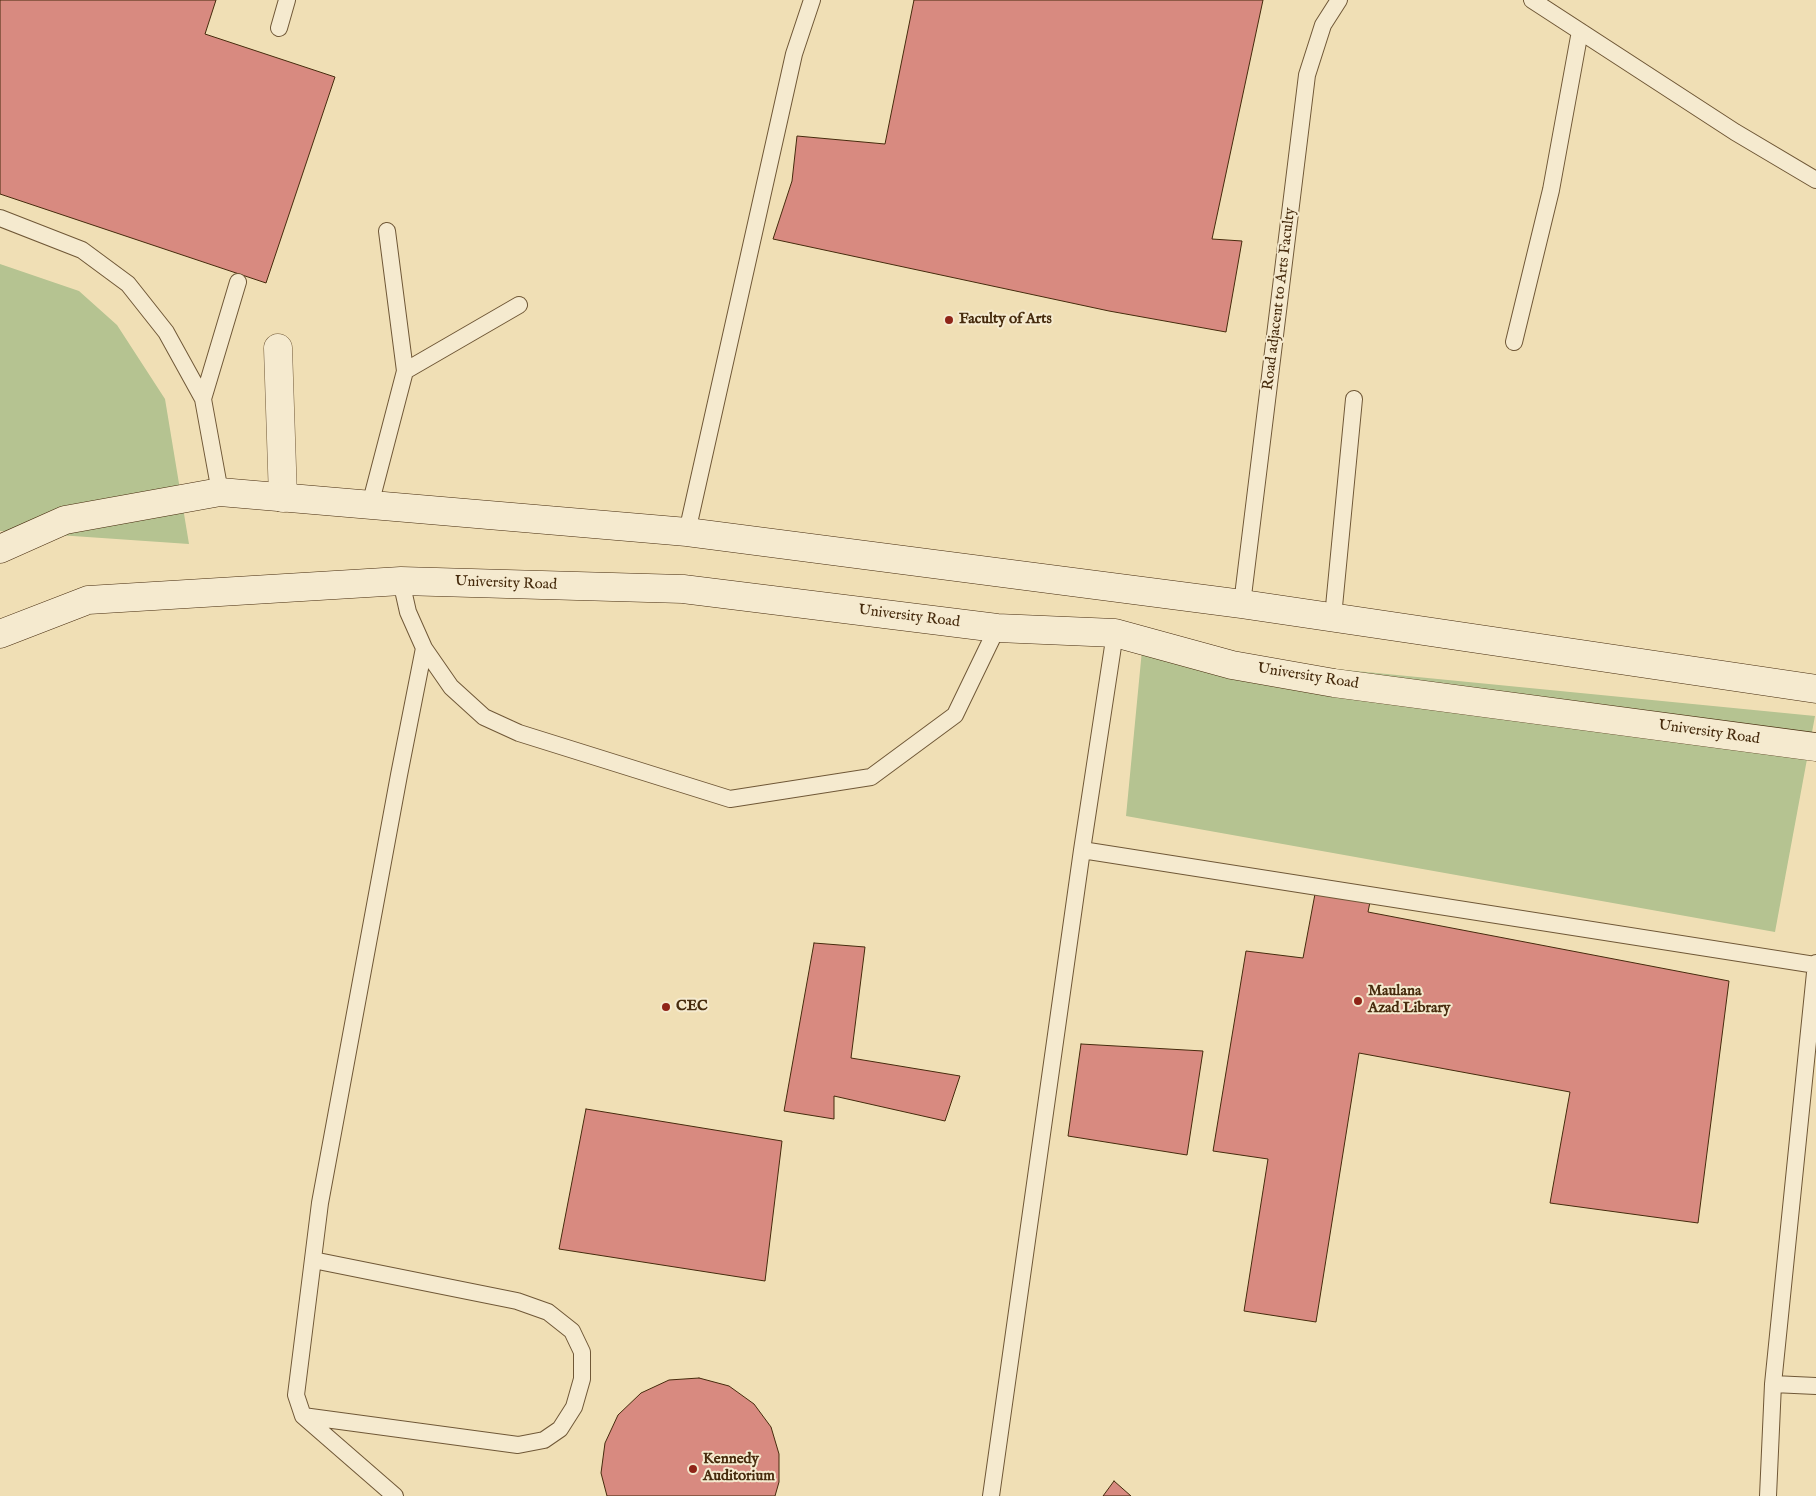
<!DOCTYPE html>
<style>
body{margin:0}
canvas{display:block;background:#f0dfb5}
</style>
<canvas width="1816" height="1496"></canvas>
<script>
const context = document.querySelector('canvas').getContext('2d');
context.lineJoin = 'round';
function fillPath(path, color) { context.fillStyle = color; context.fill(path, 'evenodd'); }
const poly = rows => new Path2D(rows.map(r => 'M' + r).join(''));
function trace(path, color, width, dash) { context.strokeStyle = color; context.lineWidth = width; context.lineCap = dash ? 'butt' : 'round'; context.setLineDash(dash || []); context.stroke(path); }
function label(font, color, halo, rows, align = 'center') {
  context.font = font + ' "IM FELL English",serif'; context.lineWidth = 4; context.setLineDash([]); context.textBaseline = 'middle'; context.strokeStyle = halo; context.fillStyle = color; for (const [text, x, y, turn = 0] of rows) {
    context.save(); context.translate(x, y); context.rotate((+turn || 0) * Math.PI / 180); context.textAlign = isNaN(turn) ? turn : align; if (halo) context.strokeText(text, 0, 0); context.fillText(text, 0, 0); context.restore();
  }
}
const green = poly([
 [0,264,79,291,117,325,165,399,189,544,0,531],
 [1142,650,1815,716,1775,932,1126,816]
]);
const building = poly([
 [0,0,216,0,205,34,335,77,266,283,0,194,0,0],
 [914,0,1263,0,1212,239,1242,241,1226,332,1109,311,773,239,792,181,797,136,885,144,914,0],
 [1315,894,1370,902,1368,912,1729,981,1698,1223,1550,1203,1570,1092,1359,1053,1316,1322,1244,1311,1268,1159,1213,1151,1246,951,1303,958,1315,894],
 [814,943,865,947,851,1058,960,1076,945,1121,834,1096,834,1119,784,1111,814,943],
 [1081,1044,1203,1051,1187,1155,1068,1136,1081,1044],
 [586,1109,782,1141,765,1281,559,1249,586,1109],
 [699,1378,729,1386,754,1404,771,1427,779,1454,779,1482,775,1496,607,1496,601,1473,605,1443,618,1415,641,1393,669,1380,699,1378],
 [1114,1481,1131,1496,1103,1496,1114,1481]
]);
const lane = poly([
 [1532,0,1735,132,1816,180],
 [279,28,287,0],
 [0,218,82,250,128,284,166,332,203,399,220,492],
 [1514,342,1551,190,1580,31],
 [405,371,519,305],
 [203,399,238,282],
 [370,505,405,371,387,231],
 [687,532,794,54,812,0],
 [401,581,408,612,424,648,451,687,484,717,519,733,730,799,871,777,955,715,997,628],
 [1242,604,1307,75,1323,25,1339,0],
 [1333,617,1354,399],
 [1082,850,1816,965],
 [1773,1384,1816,1386],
 [303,1416,518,1445,544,1440,560,1429,574,1407,582,1379,582,1352,572,1331,548,1312,517,1301,313,1260],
 [395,1496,303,1416,296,1395,320,1203,399,775,424,648],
 [991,1496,1082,850,1115,633],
 [1768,1496,1773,1384,1816,963]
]);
const street = poly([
 [278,348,283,498]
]);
const secondary = poly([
 [0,549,65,520,220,492,687,532,1242,604,1816,689],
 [0,634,88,600,401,581,683,589,997,628,1115,633,1232,665,1334,683,1816,747]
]);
const markers = [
 [949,320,5,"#8f2418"],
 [1358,1001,5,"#8f2418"],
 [666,1007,5,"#8f2418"],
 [693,1469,5,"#8f2418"]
];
const streetNames = [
 ["Road adjacent to Arts Faculty",1280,299,-83],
 ["University Road",506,584,2],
 ["University Road",909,617,7],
 ["University Road",1308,677,9],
 ["University Road",1709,733,8]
];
const poiNames = [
 ["Faculty of Arts",959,320],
 ["Maulana",1368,992],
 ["Azad Library",1368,1009],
 ["CEC",676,1007],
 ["Kennedy",703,1460],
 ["Auditorium",703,1477]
];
fillPath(green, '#b5c391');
fillPath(building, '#d88a80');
trace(building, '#462b0d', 1);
trace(lane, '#705837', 18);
trace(street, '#705837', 29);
trace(secondary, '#462b0d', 29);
trace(lane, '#f5eacf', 16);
trace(street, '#f5eacf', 28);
trace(secondary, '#f5eacf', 28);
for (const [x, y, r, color] of markers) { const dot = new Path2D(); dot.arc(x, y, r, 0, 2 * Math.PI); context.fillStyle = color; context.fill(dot); trace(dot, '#f5eacf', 2); }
label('15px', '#462b0d', '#f5eacf', streetNames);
label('bold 15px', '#462b0d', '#f5eacf', poiNames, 'left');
</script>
